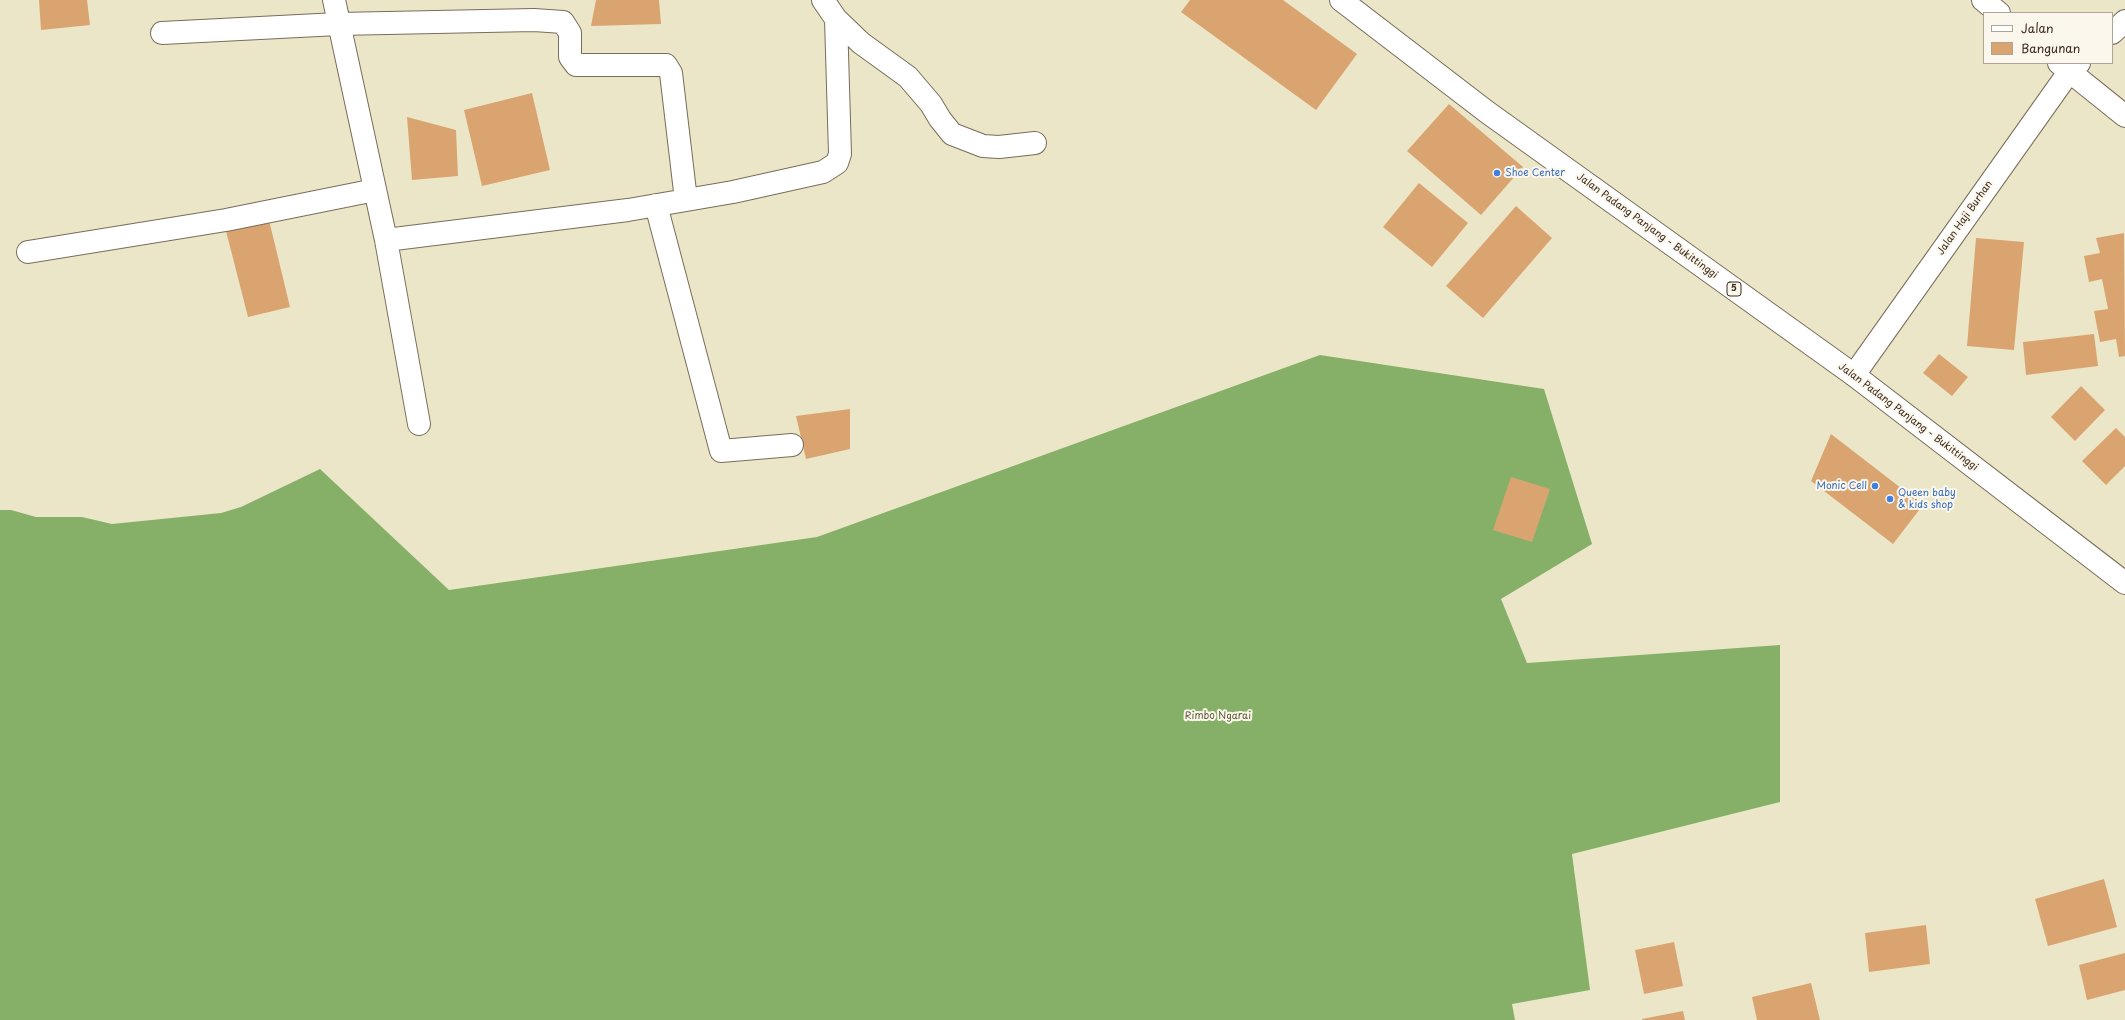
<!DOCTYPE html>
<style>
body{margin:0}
#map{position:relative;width:2125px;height:1020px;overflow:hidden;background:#ece6c8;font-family:"Playpen Sans",sans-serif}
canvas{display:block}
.legend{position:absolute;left:1983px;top:12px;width:130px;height:52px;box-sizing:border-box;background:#fbf7ec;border:1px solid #aea59a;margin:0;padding:5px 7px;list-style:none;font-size:12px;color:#3b2a1e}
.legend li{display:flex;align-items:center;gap:8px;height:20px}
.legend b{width:20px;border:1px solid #aea59a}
</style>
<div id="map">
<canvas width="2125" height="1020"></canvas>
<ul class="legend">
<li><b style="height:5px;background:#fff"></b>Jalan</li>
<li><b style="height:11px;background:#daa470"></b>Bangunan</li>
</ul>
</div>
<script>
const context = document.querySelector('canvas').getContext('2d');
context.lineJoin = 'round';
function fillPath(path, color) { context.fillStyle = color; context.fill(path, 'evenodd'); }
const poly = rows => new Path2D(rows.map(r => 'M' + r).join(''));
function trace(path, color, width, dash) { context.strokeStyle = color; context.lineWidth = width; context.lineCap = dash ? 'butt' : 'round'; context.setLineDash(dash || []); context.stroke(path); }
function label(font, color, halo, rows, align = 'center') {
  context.font = font + ' "Playpen Sans",sans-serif'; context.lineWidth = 4; context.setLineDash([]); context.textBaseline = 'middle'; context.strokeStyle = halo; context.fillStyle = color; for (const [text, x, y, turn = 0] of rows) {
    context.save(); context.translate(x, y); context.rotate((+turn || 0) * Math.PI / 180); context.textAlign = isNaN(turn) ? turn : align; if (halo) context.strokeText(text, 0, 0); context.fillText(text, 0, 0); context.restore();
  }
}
const forest = poly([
 [1320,355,1544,389,1592,544,1501,599,1527,663,1780,645,1780,802,1572,854,1590,990,1512,1004,1515,1020,0,1020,0,510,11,510,36,517,82,517,112,524,221,513,241,507,320,469,449,590,817,537]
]);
const building = poly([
 [39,0,87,0,90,25,41,30],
 [596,0,659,0,661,24,591,26],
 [1190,0,1283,0,1357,54,1316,110,1181,12],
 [532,93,550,170,482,186,464,110],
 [1449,104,1523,167,1481,215,1407,151],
 [407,117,456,130,458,176,412,180],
 [1419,183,1468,223,1432,267,1383,227],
 [1516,206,1552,238,1483,318,1446,286],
 [269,220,290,307,248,317,226,231],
 [2124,233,2125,356,2119,357,2116,339,2100,342,2094,311,2108,309,2102,279,2089,282,2084,256,2100,253,2096,238],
 [1976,238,2024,242,2014,350,1967,346],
 [2094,334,2098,366,2026,375,2023,342],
 [1939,354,1968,377,1952,396,1923,373],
 [2081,386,2105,410,2075,441,2051,417],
 [850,409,850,449,806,459,796,416],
 [2116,428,2125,437,2125,466,2106,485,2082,461],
 [1831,434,1923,505,1893,544,1811,481],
 [1511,477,1550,489,1532,542,1493,530],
 [2104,879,2117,927,2048,946,2035,899],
 [1926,925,1930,964,1869,972,1865,933],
 [1674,942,1683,986,1644,994,1635,950],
 [2125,953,2125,990,2087,1000,2079,965],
 [1811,983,1820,1020,1757,1020,1752,997],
 [1683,1011,1685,1020,1642,1020,1642,1019]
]);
const minor = poly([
 [334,0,386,240,628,210,733,192,823,172,837,163,840,154,836,19],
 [823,0,836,19,861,43,908,77,931,104,940,119,952,134,983,146,999,147,1035,143],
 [1983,0,1999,13],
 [162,33,338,24,534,20,563,22,570,33,570,57,576,65,666,65,671,73,686,200],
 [2112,33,2125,21],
 [2059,63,2125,116],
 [656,205,721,451,792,445],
 [386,240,419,424],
 [28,252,226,220,375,190],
 [1854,375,2069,72,2079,63]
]);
const highway = poly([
 [1341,0,1487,112,1854,375,2125,583]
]);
const markers = [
 [1497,173,4,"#3f7fe0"],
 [1875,486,4,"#3f7fe0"],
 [1890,499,4,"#3f7fe0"]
];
const shields = [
 [1734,289,14]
];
const shieldNames = [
 ["5",1734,289]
];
const shopNames = [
 ["Shoe Center",1505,173],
 ["Monic Cell",1867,486,"right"],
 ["Queen baby",1898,493],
 ["& kids shop",1898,505]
];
const streetNames = [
 ["Jalan Haji Burhan",1965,218,-55],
 ["Jalan Padang Panjang - Bukittinggi",1647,226,36],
 ["Jalan Padang Panjang - Bukittinggi",1908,417,37]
];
const parkNames = [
 ["Rimbo Ngarai",1218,716]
];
fillPath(forest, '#86b068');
fillPath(building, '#daa470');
trace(minor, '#796c5a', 24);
trace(highway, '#796c5a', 24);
trace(minor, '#fff', 22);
trace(highway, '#fff', 22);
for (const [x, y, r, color] of markers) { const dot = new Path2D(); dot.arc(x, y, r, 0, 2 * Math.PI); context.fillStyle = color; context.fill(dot); trace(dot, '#fbf7ec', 1.5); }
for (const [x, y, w] of shields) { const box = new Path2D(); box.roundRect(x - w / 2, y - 7, w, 14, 3); context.fillStyle = '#fbf7ec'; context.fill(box); trace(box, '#3b2a1e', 1); }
label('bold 9px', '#3b2a1e', null, shieldNames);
label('10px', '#366cbe', '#fbf7ec', shopNames, 'left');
label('10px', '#3b2a1e', '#fbf7ec', streetNames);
label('10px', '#5c5b39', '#fbf7ec', parkNames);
</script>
